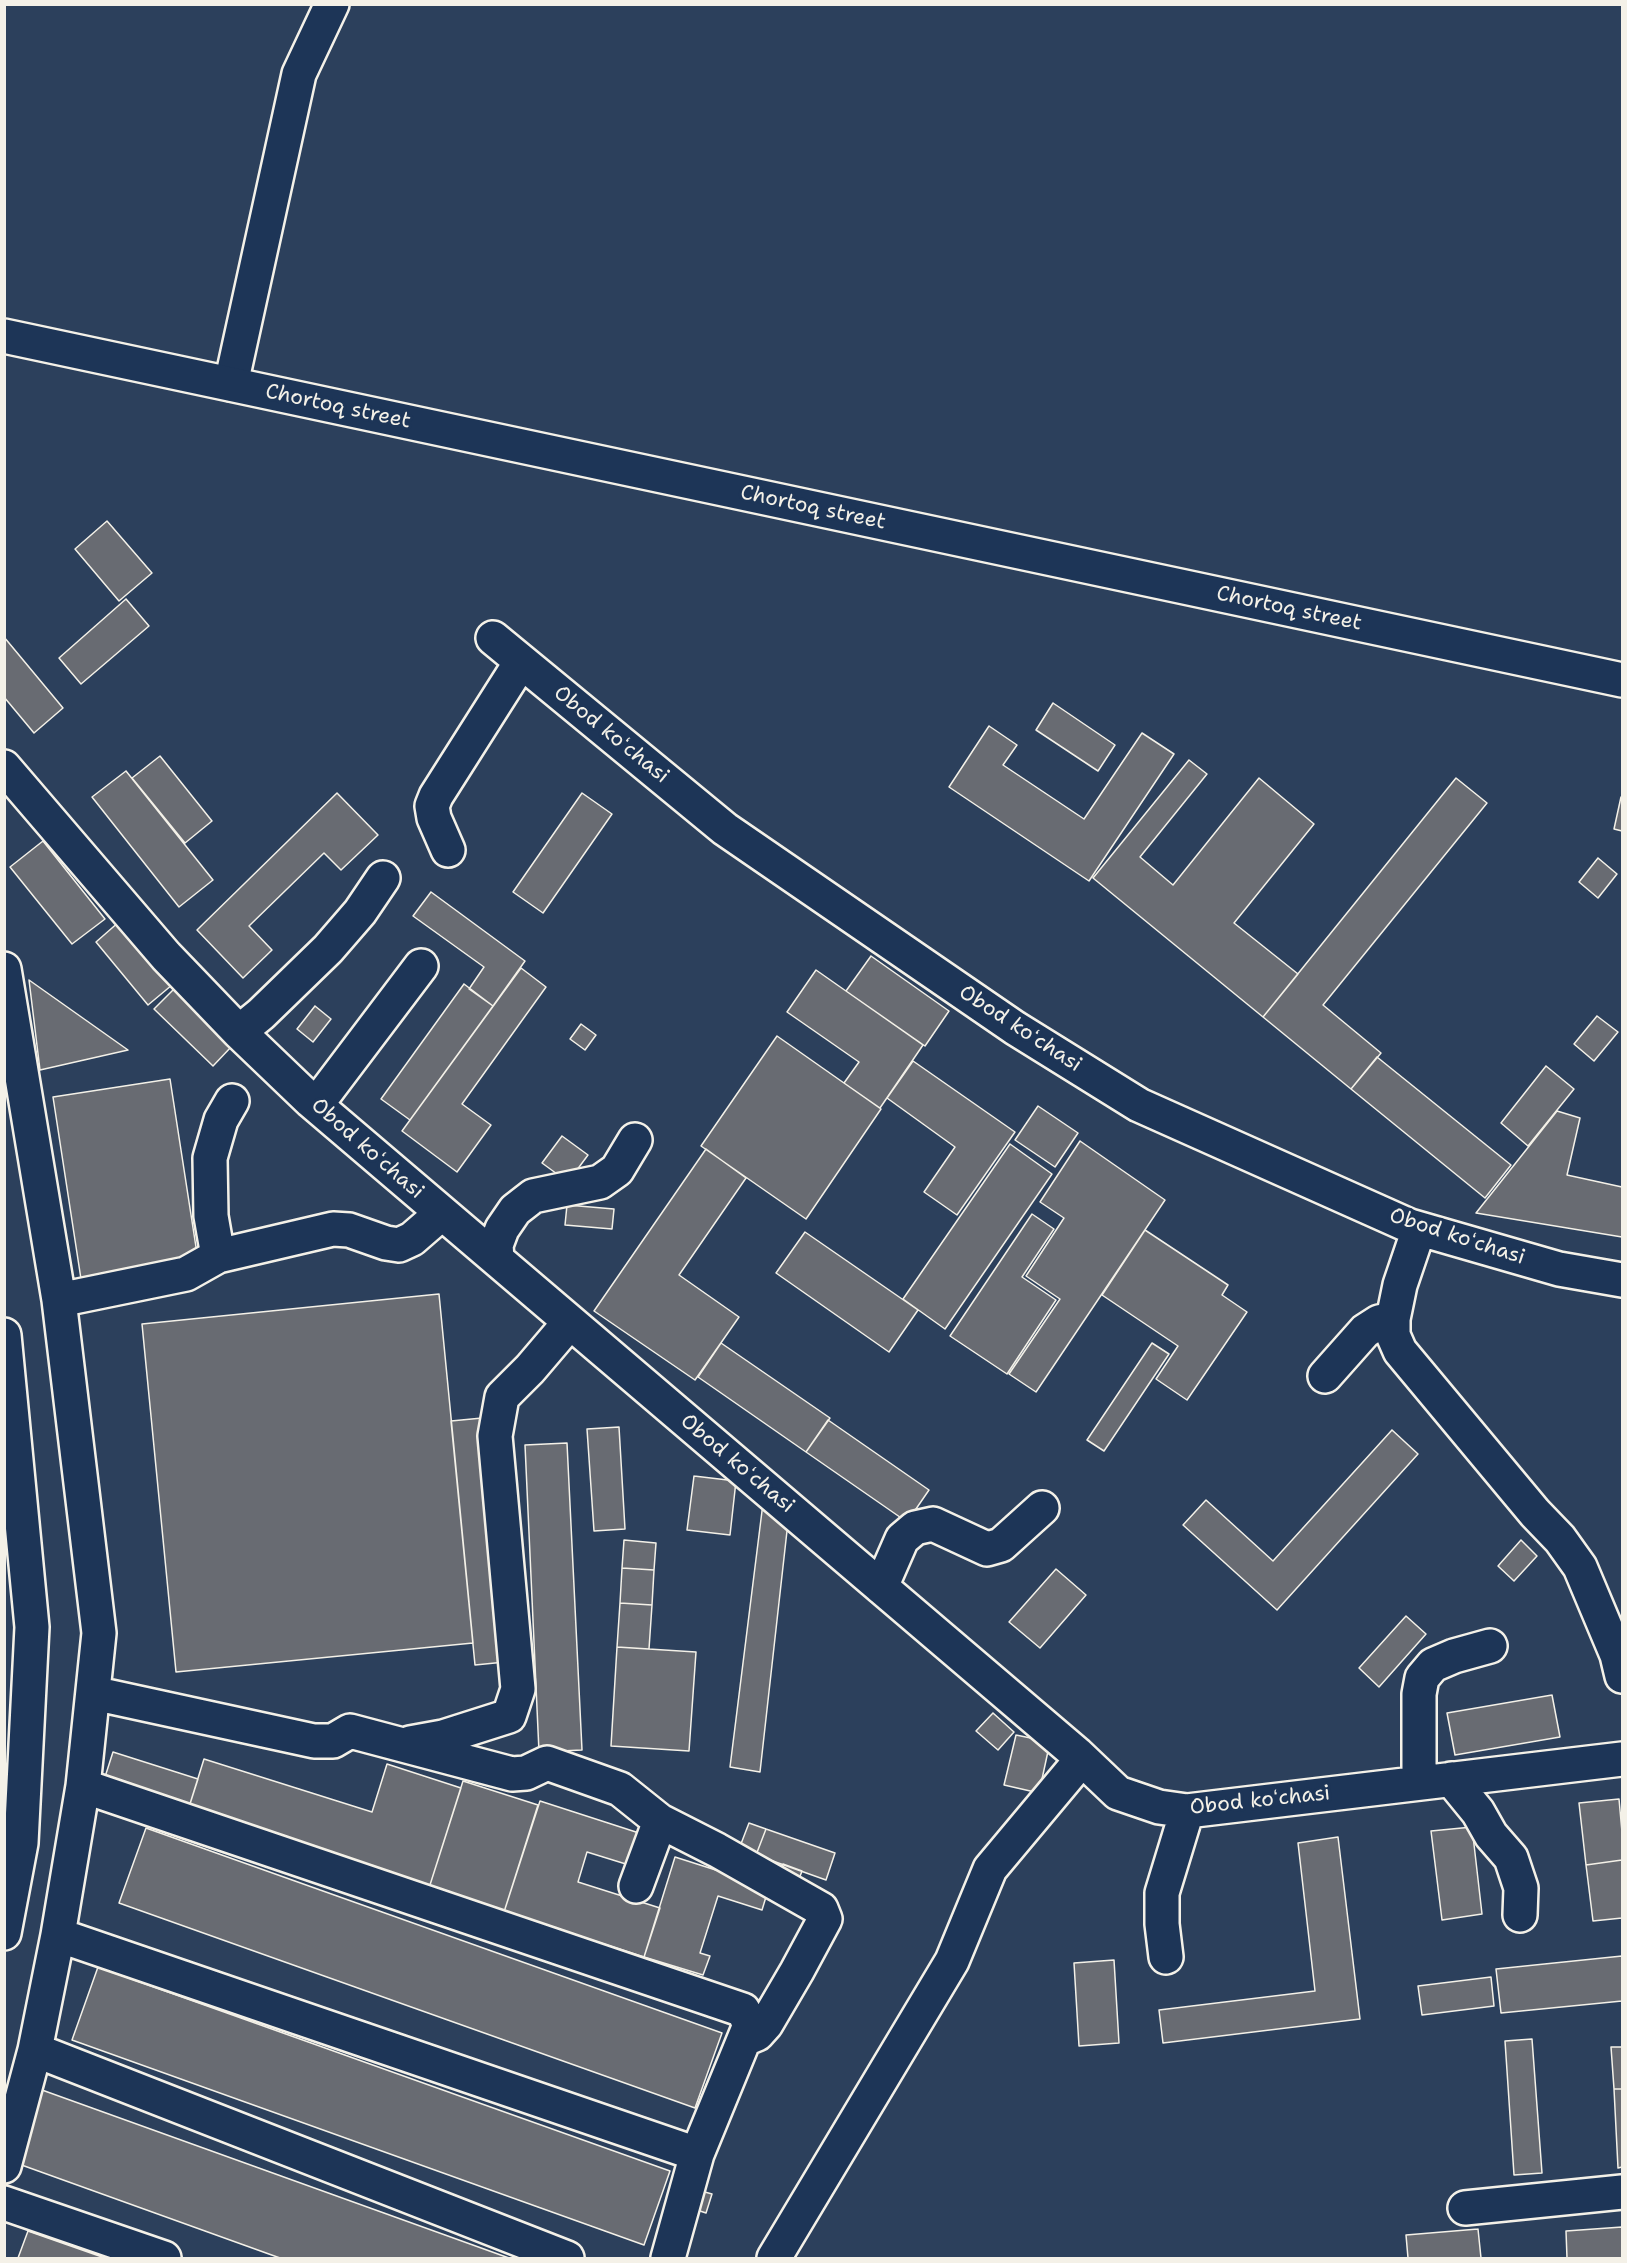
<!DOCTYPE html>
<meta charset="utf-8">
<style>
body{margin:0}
#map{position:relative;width:1627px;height:2263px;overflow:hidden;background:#2c405c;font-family:"Shantell Sans",sans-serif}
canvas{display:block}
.frame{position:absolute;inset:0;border:6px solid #f4f1e8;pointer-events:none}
</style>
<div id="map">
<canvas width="1627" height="2263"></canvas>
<div class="frame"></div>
</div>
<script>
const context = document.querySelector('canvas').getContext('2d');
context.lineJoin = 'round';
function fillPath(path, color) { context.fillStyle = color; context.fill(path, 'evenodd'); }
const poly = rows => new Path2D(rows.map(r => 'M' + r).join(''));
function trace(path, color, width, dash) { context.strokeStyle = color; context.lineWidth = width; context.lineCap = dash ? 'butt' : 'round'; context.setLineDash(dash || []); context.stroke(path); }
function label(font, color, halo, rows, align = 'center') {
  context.font = font + ' "Shantell Sans",sans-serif'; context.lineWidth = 6; context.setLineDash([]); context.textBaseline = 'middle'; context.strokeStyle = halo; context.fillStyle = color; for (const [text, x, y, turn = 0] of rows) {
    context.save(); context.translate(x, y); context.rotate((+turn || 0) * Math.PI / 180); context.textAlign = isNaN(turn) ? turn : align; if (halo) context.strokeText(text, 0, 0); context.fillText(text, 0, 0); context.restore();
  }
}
const building = poly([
 [107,521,152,573,119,601,75,549,107,521],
 [126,599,149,626,81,684,59,658,126,599],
 [4,637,63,708,34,733,4,697,4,637],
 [1053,703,1115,745,1098,771,1036,730,1053,703],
 [989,726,1017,745,1003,765,1084,819,1142,733,1174,754,1089,881,949,787,989,726],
 [160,756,212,821,185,843,132,778,160,756],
 [1189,760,1207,774,1140,857,1173,885,1259,778,1314,824,1234,923,1298,974,1263,1017,1093,878,1189,760],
 [126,771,213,880,179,907,92,797,126,771],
 [1456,778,1487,803,1323,1005,1381,1053,1351,1089,1263,1017,1456,778],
 [337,793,378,835,341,870,324,853,249,926,272,950,243,978,197,930,337,793],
 [582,793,612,814,543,913,513,892,582,793],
 [1621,797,1622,797,1622,831,1614,829,1621,797],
 [43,841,105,919,72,944,10,867,43,841],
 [1598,858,1617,874,1598,898,1579,882,1598,858],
 [431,892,525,961,493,1006,469,989,484,967,413,916,431,892],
 [120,921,172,985,148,1005,96,942,120,921],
 [871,956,949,1011,925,1046,846,991,871,956],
 [521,968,546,987,462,1104,491,1125,457,1172,402,1131,521,968],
 [816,970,923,1045,880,1108,844,1083,859,1062,787,1012,816,970],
 [29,980,128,1050,40,1070,29,980],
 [464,984,493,1006,410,1120,381,1099,464,984],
 [174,989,232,1046,213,1066,154,1009,174,989],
 [315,1006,331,1019,313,1042,297,1029,315,1006],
 [1597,1016,1618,1032,1594,1061,1574,1044,1597,1016],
 [581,1024,596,1035,585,1050,570,1039,581,1024],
 [777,1036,881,1109,806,1219,701,1146,777,1036],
 [1377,1057,1511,1165,1485,1198,1351,1089,1377,1057],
 [913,1061,1015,1132,957,1215,924,1192,955,1147,887,1098,913,1061],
 [1546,1066,1574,1089,1528,1146,1501,1123,1546,1066],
 [170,1079,198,1260,81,1279,53,1097,170,1079],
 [1038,1106,1078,1133,1055,1167,1015,1140,1038,1106],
 [1557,1111,1580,1118,1567,1175,1622,1187,1622,1237,1476,1213,1557,1111],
 [562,1136,588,1155,568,1182,542,1163,562,1136],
 [1080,1141,1165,1200,1036,1392,1009,1374,1060,1299,1026,1276,1064,1218,1040,1202,1080,1141],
 [1010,1144,1052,1174,945,1329,903,1299,1010,1144],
 [706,1149,746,1178,679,1275,739,1317,695,1380,594,1311,706,1149],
 [567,1205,614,1209,612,1229,565,1225,567,1205],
 [1032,1214,1054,1229,1022,1277,1056,1300,1007,1374,950,1336,1032,1214],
 [1145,1230,1228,1285,1222,1295,1247,1312,1187,1400,1156,1379,1178,1346,1102,1295,1145,1230],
 [805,1232,918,1310,889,1352,776,1273,805,1232],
 [439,1294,473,1643,176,1672,142,1324,439,1294],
 [721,1343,830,1418,806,1452,698,1377,721,1343],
 [1152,1343,1169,1354,1104,1451,1087,1440,1152,1343],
 [482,1418,505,1662,475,1665,451,1421,482,1418],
 [828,1420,929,1490,907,1522,806,1452,828,1420],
 [619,1427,625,1529,594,1531,587,1429,619,1427],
 [1392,1430,1418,1454,1277,1610,1183,1525,1206,1500,1273,1561,1392,1430],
 [567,1443,582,1750,539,1752,525,1445,567,1443],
 [694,1476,736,1481,730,1535,687,1530,694,1476],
 [763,1503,788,1522,760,1772,730,1767,763,1503],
 [624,1540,656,1543,654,1570,622,1568,624,1540],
 [1521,1540,1537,1556,1514,1581,1498,1566,1521,1540],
 [622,1568,654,1570,652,1605,620,1603,622,1568],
 [1056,1569,1086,1595,1040,1648,1009,1622,1056,1569],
 [620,1603,652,1605,649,1649,617,1647,620,1603],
 [1406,1616,1426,1634,1379,1687,1359,1668,1406,1616],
 [617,1647,696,1652,689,1751,611,1746,617,1647],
 [1552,1695,1560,1737,1455,1755,1447,1713,1552,1695],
 [993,1713,1014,1732,998,1750,976,1731,993,1713],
 [1016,1735,1050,1742,1039,1793,1004,1785,1016,1735],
 [113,1752,198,1779,189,1807,104,1780,113,1752],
 [204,1759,372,1812,387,1764,461,1788,429,1888,189,1807,204,1759],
 [463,1781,538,1805,504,1912,429,1888,463,1781],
 [1619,1799,1622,1832,1622,1860,1586,1865,1579,1803,1619,1799],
 [540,1801,639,1833,629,1865,587,1852,578,1882,660,1908,644,1957,504,1912,540,1801],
 [749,1823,766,1829,756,1855,739,1849,749,1823],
 [1472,1827,1482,1914,1442,1920,1431,1831,1472,1827],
 [146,1828,722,2033,695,2108,119,1903,146,1828],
 [766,1829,835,1853,826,1880,756,1855,766,1829],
 [1338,1837,1360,2019,1163,2043,1159,2010,1315,1991,1298,1843,1338,1837],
 [675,1857,769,1887,762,1910,718,1896,700,1953,710,1956,703,1975,644,1957,675,1857],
 [1622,1860,1622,1918,1593,1921,1586,1865,1622,1860],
 [783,1864,802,1871,796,1887,778,1880,783,1864],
 [1622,1956,1622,2001,1501,2013,1496,1969,1622,1956],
 [1114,1960,1119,2043,1079,2046,1074,1963,1114,1960],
 [98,1967,670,2171,644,2245,72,2040,98,1967],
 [1491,1977,1494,2006,1422,2015,1418,1986,1491,1977],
 [1532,2039,1542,2173,1514,2175,1505,2041,1532,2039],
 [1611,2047,1622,2047,1622,2089,1614,2089,1611,2047],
 [1614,2089,1622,2089,1622,2167,1618,2168,1614,2089],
 [42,2090,509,2258,280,2258,16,2163,42,2090],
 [694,2189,712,2194,706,2213,688,2207,694,2189],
 [1622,2227,1622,2258,1567,2258,1566,2231,1622,2227],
 [1478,2229,1481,2258,1408,2258,1406,2235,1478,2229],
 [28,2231,105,2258,18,2258,28,2231]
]);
const minor = poly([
 [231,384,299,74,332,4],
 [493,638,725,829,1015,1028,1139,1105,1410,1226,1559,1269,1622,1280],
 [4,767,166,956,239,1032,311,1101,1077,1754,1118,1793,1159,1807,1187,1811,1622,1759],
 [448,850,434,818,432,806,436,796,521,662],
 [4,969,59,1300,99,1633,83,1786,58,1935,35,2050,4,2166],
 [239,1032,261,1014,328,949,360,912,383,878],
 [316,1105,421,966],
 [1419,1229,1400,1285,1393,1319,1393,1335,1400,1351,1535,1513,1560,1539,1580,1567,1617,1655,1622,1676],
 [218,1256,211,1216,210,1158,221,1120,232,1101],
 [497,1259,496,1245,502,1229,515,1210,533,1196,600,1182,617,1170,635,1140],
 [59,1300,186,1274,218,1256,333,1229,349,1230,386,1243,399,1245,412,1239,442,1213],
 [4,1335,32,1627,21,1843,4,1933],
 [1325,1376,1365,1331,1379,1322,1393,1319],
 [881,1587,902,1539,915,1528,933,1524,987,1549,1001,1545,1042,1508],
 [93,1693,314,1741,333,1741,350,1731,512,1774,526,1773,547,1763,620,1789,660,1821,636,1886],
 [410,1743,443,1737,509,1716,518,1689,495,1436,502,1397,530,1369,570,1322],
 [1451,1779,1478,1812,1491,1835,1511,1858,1521,1888,1520,1915],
 [1419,1783,1419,1694,1422,1678,1433,1665,1454,1656,1490,1646],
 [83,1786,743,2010,750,2025,697,2154,668,2258],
 [660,1821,717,1850,821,1909,825,1919,797,1971,766,2024,757,2034,745,2039],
 [58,1935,697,2154],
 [1166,1957,1162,1924,1162,1893,1187,1811],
 [35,2050,567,2258],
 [4,2203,164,2258],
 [1465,2208,1622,2192],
 [774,2258,952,1961,990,1869,1082,1759]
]);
const major = poly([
 [4,336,1622,680]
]);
const streetNames = [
 ["Chortoq street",338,407,12],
 ["Chortoq street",813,508,12],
 ["Chortoq street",1289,609,12],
 ["Obod koʻchasi",611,735,39],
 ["Obod koʻchasi",1020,1029,33],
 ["Obod koʻchasi",367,1149,41],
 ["Obod koʻchasi",1457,1237,18],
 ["Obod koʻchasi",737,1464,40],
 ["Obod koʻchasi",1260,1801,-6]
];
fillPath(building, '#686b72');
trace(building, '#f4f1e8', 1.5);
trace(minor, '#f4f1e8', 38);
trace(major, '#f4f1e8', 38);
trace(minor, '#1d3557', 33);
trace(major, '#1d3557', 33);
label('21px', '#f4f1e8', '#1d3557', streetNames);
</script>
